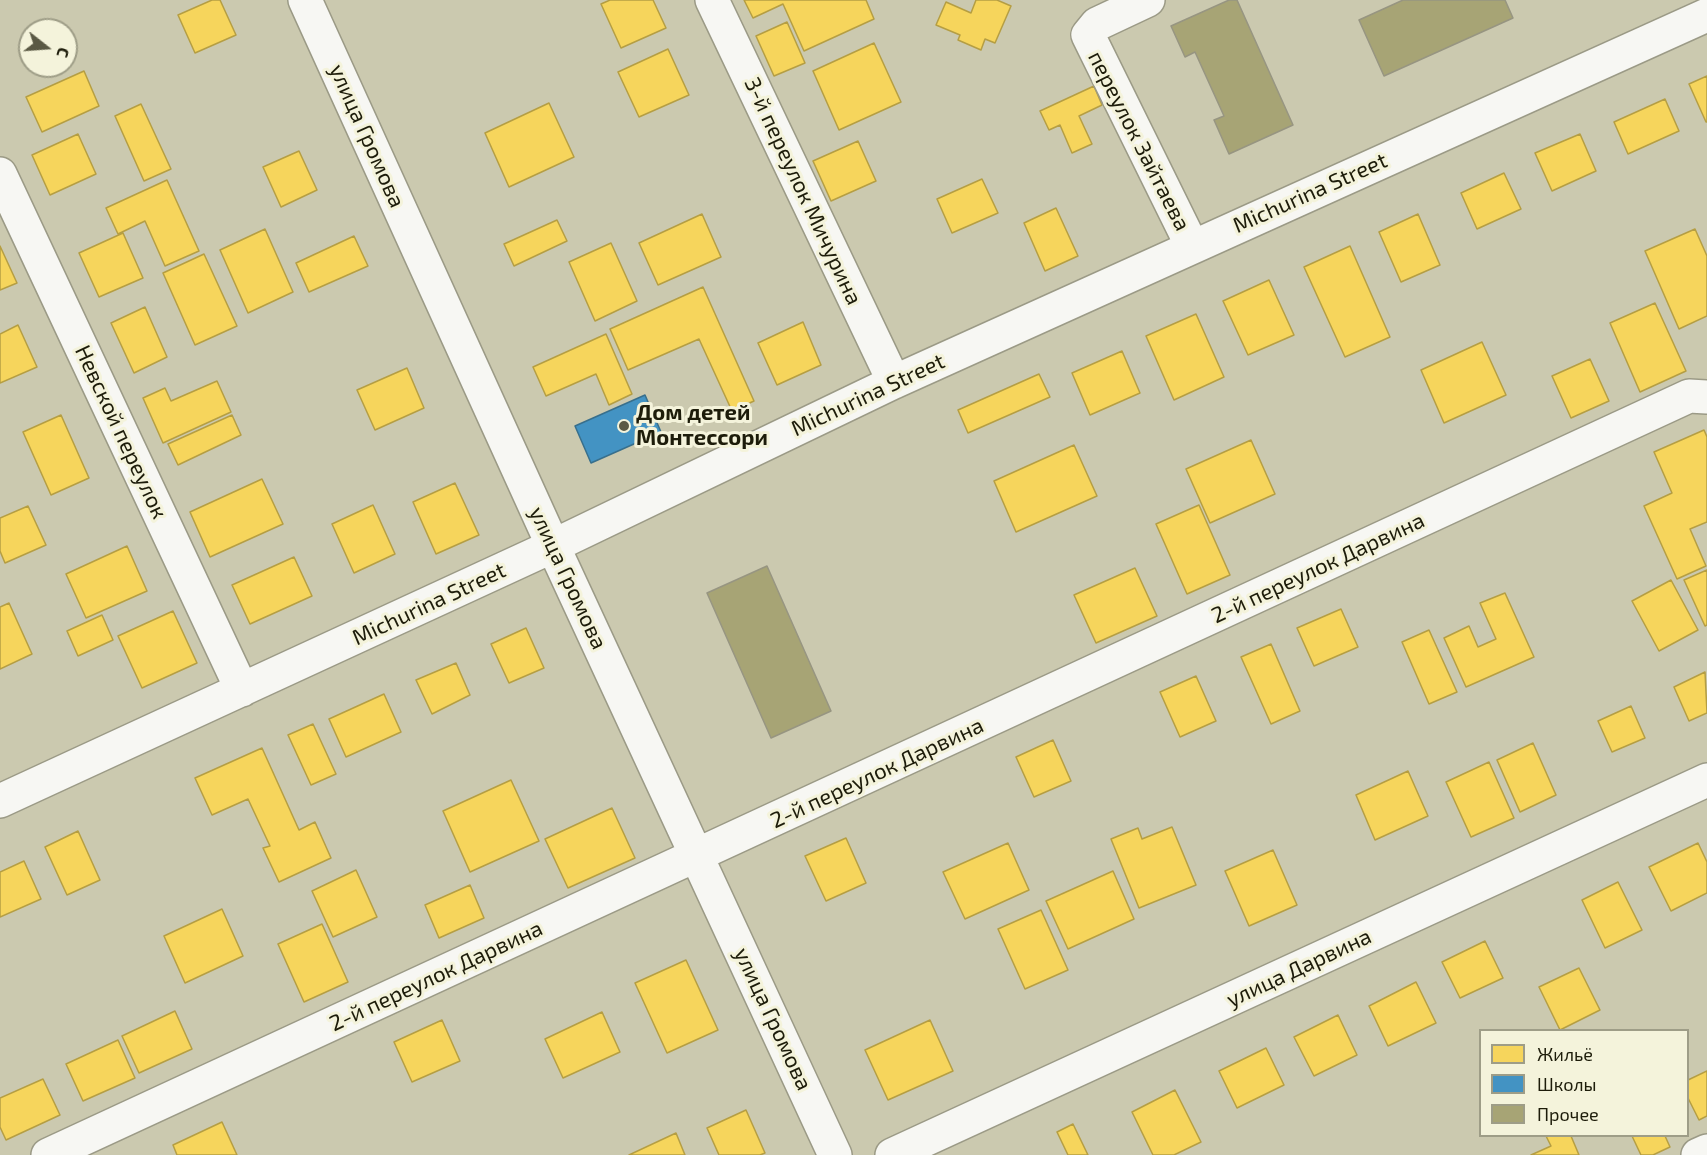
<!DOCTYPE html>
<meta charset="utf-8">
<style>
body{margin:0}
#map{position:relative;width:1707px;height:1155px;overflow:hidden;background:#cbc9af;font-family:"Exo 2",sans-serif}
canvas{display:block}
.legend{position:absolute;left:1479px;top:1029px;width:210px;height:108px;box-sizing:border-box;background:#f4f3db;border:2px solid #9e9d87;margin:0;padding:8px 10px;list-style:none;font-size:18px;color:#1d1c0a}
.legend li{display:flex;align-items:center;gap:12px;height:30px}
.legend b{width:30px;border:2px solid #9e9d87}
.north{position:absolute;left:18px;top:18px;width:60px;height:60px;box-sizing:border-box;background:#f4f3db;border:2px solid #9e9d87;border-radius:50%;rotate:107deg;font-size:16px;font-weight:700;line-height:24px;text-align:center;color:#1d1c0a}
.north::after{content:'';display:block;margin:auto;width:21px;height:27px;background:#5a5944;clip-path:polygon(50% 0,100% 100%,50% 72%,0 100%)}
</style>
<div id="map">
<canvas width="1707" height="1155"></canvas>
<ul class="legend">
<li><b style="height:16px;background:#f6d55c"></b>Жильё</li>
<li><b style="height:16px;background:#4393c3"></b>Школы</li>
<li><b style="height:16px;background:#a7a475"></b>Прочее</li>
</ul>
<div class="north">С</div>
</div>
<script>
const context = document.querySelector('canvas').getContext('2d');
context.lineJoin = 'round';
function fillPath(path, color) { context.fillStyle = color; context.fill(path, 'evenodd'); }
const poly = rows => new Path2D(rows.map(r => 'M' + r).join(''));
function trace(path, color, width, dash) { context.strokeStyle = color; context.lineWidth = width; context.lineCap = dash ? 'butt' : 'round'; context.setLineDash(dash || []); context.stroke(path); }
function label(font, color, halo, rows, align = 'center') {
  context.font = font + ' "Exo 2",sans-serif'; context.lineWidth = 6; context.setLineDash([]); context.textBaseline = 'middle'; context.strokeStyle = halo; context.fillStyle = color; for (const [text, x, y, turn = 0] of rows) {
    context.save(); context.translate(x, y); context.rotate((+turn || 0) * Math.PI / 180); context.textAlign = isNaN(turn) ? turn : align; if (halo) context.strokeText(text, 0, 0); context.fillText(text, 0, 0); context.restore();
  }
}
const homes = poly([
 [212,0,220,0,236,35,195,53,178,15,212,0],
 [610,0,653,0,666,28,621,48,601,4,610,0],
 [744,0,866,0,874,19,804,51,783,4,753,18,744,0],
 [976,0,997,0,1011,6,995,43,985,39,981,50,958,40,960,35,936,25,946,2,971,13,976,0],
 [787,22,805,63,774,76,756,36,787,22],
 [874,43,901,102,839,130,813,71,874,43],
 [668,49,689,95,639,117,618,72,668,49],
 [84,71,99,106,42,132,26,97,84,71],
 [1707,76,1707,122,1706,122,1689,84,1707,76],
 [1094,86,1102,105,1079,116,1092,144,1072,153,1060,125,1049,130,1040,111,1094,86],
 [1665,99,1679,131,1628,154,1614,122,1665,99],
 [549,103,574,157,509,187,485,133,549,103],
 [141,104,171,169,144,181,115,116,141,104],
 [78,134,96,174,50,195,32,155,78,134],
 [1580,134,1596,171,1552,191,1535,153,1580,134],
 [858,141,876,181,831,201,813,161,858,141],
 [299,151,317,190,281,207,263,167,299,151],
 [1504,173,1521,209,1477,229,1461,193,1504,173],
 [982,179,998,213,952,233,937,199,982,179],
 [167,180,199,251,165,266,145,221,118,234,106,208,167,180],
 [1056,208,1078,256,1045,271,1024,223,1056,208],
 [702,214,721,257,658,285,639,243,702,214],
 [1418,214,1440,265,1401,282,1379,232,1418,214],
 [557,220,567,241,514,266,504,244,557,220],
 [265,229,293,292,248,313,220,250,265,229],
 [1695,229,1707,256,1707,316,1679,329,1645,251,1695,229],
 [123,233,143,278,99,297,79,253,123,233],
 [354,236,368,266,309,292,296,263,354,236],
 [611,243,637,301,595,321,569,262,611,243],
 [0,246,17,283,0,290,0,246],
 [1350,246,1390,337,1345,357,1304,267,1350,246],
 [204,254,237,326,195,345,163,273,204,254],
 [1269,280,1294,335,1248,355,1223,301,1269,280],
 [703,287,754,401,732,411,699,339,628,370,610,329,703,287],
 [1655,303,1686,371,1640,392,1610,323,1655,303],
 [145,307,167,357,134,373,111,323,145,307],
 [1196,314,1224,377,1174,400,1146,336,1196,314],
 [803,322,821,365,777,385,758,343,803,322],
 [18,325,37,367,0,383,0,334,18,325],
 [606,334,632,394,609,405,596,374,546,396,533,367,606,334],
 [1482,342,1506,395,1444,423,1421,370,1482,342],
 [1122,351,1140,393,1090,415,1072,373,1122,351],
 [1590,359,1609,401,1571,418,1552,376,1590,359],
 [407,368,424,408,375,430,357,390,407,368],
 [1039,374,1050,397,968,433,958,410,1039,374],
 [217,381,231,412,163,443,143,398,165,388,171,401,217,381],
 [61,415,89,478,51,495,23,432,61,415],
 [232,415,241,435,178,465,168,444,232,415],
 [1704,430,1707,437,1707,522,1690,529,1706,566,1677,579,1644,506,1672,493,1654,452,1704,430],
 [1251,440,1275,494,1210,523,1186,469,1251,440],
 [1074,445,1097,496,1016,532,994,481,1074,445],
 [262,479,283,524,210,557,190,512,262,479],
 [455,483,479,535,436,554,413,502,455,483],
 [373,505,395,554,354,573,332,524,373,505],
 [1199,505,1230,575,1187,594,1156,524,1199,505],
 [28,506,46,545,5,563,0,551,0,518,28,506],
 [127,546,147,591,86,618,66,574,127,546],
 [294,557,312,596,250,624,232,585,294,557],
 [1135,568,1157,616,1096,643,1074,595,1135,568],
 [1707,570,1707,625,1705,626,1684,580,1707,570],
 [1671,580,1698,630,1659,651,1632,601,1671,580],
 [1505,593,1534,657,1466,687,1444,638,1469,626,1478,647,1496,639,1480,603,1505,593],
 [9,603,32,654,0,669,0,607,9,603],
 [1341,609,1358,647,1314,666,1297,628,1341,609],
 [173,611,197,663,142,688,118,636,173,611],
 [102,615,113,640,78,656,67,631,102,615],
 [526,628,544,668,509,683,491,644,526,628],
 [1429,630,1457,692,1429,704,1402,642,1429,630],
 [1271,644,1300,711,1271,724,1241,657,1271,644],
 [456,663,470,695,432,714,416,680,456,663],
 [1705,672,1707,713,1689,721,1674,687,1705,672],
 [1196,676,1216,721,1180,737,1160,692,1196,676],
 [384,694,401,732,346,757,329,719,384,694],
 [1631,706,1645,738,1612,752,1598,721,1631,706],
 [313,724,336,774,311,785,288,735,313,724],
 [1053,740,1071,781,1034,797,1016,757,1053,740],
 [1533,743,1556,795,1520,812,1497,760,1533,743],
 [262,748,299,830,315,822,331,858,279,882,263,848,270,846,248,799,212,815,195,778,262,748],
 [1489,762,1514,818,1471,837,1446,782,1489,762],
 [1408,771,1428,816,1375,840,1356,795,1408,771],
 [511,780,539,841,470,872,443,811,511,780],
 [612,808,635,858,568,888,545,839,612,808],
 [1172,827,1196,885,1139,908,1111,839,1138,828,1142,839,1172,827],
 [78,831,100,880,67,895,45,847,78,831],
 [846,838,866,883,826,901,805,856,846,838],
 [1008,843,1029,890,965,919,943,872,1008,843],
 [1698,843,1707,862,1707,893,1671,911,1649,867,1698,843],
 [1273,850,1297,905,1249,926,1225,871,1273,850],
 [24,861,41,899,0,917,0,872,24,861],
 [356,870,377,917,333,937,312,891,356,870],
 [1113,871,1134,919,1068,949,1046,901,1113,871],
 [1618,882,1642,930,1605,948,1582,900,1618,882],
 [470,885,484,918,439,938,425,905,470,885],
 [222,909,243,956,185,983,164,936,222,909],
 [1041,910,1068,970,1025,989,998,929,1041,910],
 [322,924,348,982,304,1002,278,944,322,924],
 [1485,941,1503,978,1460,998,1442,962,1485,941],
 [686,960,718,1030,667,1053,635,983,686,960],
 [1579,968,1600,1010,1560,1030,1539,987,1579,968],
 [1416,982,1436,1023,1388,1046,1369,1006,1416,982],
 [175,1011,192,1049,139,1073,122,1036,175,1011],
 [602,1012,620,1052,563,1078,545,1039,602,1012],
 [1338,1015,1357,1055,1314,1076,1294,1037,1338,1015],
 [442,1020,460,1061,412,1082,394,1042,442,1020],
 [930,1020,953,1071,888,1100,865,1050,930,1020],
 [118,1040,135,1078,83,1101,66,1064,118,1040],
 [1266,1048,1284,1085,1237,1108,1219,1071,1266,1048],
 [1707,1071,1707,1116,1699,1120,1688,1098,1688,1080,1707,1071],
 [43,1079,60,1115,6,1140,0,1127,0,1098,43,1079],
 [1175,1090,1201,1142,1174,1155,1153,1155,1132,1112,1175,1090],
 [746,1110,765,1153,760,1155,719,1155,707,1128,746,1110],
 [222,1122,237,1155,177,1155,173,1145,222,1122],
 [1073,1124,1088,1155,1068,1155,1057,1132,1073,1124],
 [676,1133,685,1155,629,1155,676,1133],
 [1546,1136,1571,1136,1579,1155,1531,1155,1551,1146,1546,1136],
 [1632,1136,1665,1136,1670,1147,1653,1155,1641,1155,1632,1136]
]);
const schools = poly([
 [645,395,661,432,591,463,575,426,645,395]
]);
const building = poly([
 [1229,0,1237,0,1293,125,1229,154,1214,120,1224,116,1195,52,1185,57,1171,26,1229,0],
 [1403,0,1505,0,1513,18,1384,76,1359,20,1403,0],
 [767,566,831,711,771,738,707,593,767,566]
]);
const minor = poly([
 [305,0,553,546,835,1155],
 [712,0,894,382],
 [1148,0,1097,24,1088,35,1192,246],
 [0,174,242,690],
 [0,801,553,546,894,382,1707,15],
 [48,1155,1689,396,1707,397],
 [892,1155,1707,780],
 [1698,1155,1707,1151]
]);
const markers = [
 [624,426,6,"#5a5944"]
];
const streetNames = [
 ["улица Громова",367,136,66],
 ["переулок Зайтаева",1139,141,63],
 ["3-й переулок Мичурина",803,191,65],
 ["Michurina Street",1310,193,-24],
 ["Michurina Street",868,395,-25],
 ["Невской переулок",121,432,65],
 ["2-й переулок Дарвина",1318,568,-25],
 ["улица Громова",568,578,65],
 ["Michurina Street",429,604,-25],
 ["2-й переулок Дарвина",877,773,-25],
 ["улица Дарвина",1299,968,-25],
 ["2-й переулок Дарвина",436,976,-25],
 ["улица Громова",773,1019,65]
];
const poiNames = [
 ["Дом детей",636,413],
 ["Монтессори",636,438]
];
fillPath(homes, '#f6d55c');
trace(homes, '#b59e43', 1.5);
fillPath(schools, '#4393c3');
trace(schools, '#386f8c', 1.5);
fillPath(building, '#a7a475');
trace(building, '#979581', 1.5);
trace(minor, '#9b9a86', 36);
trace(minor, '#f7f7f3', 33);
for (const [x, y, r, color] of markers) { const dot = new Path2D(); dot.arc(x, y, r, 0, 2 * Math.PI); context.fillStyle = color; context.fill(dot); trace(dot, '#f4f3db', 2); }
label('22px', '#1d1c0a', '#f4f3db', streetNames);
label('bold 22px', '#1d1c0a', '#f4f3db', poiNames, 'left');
</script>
